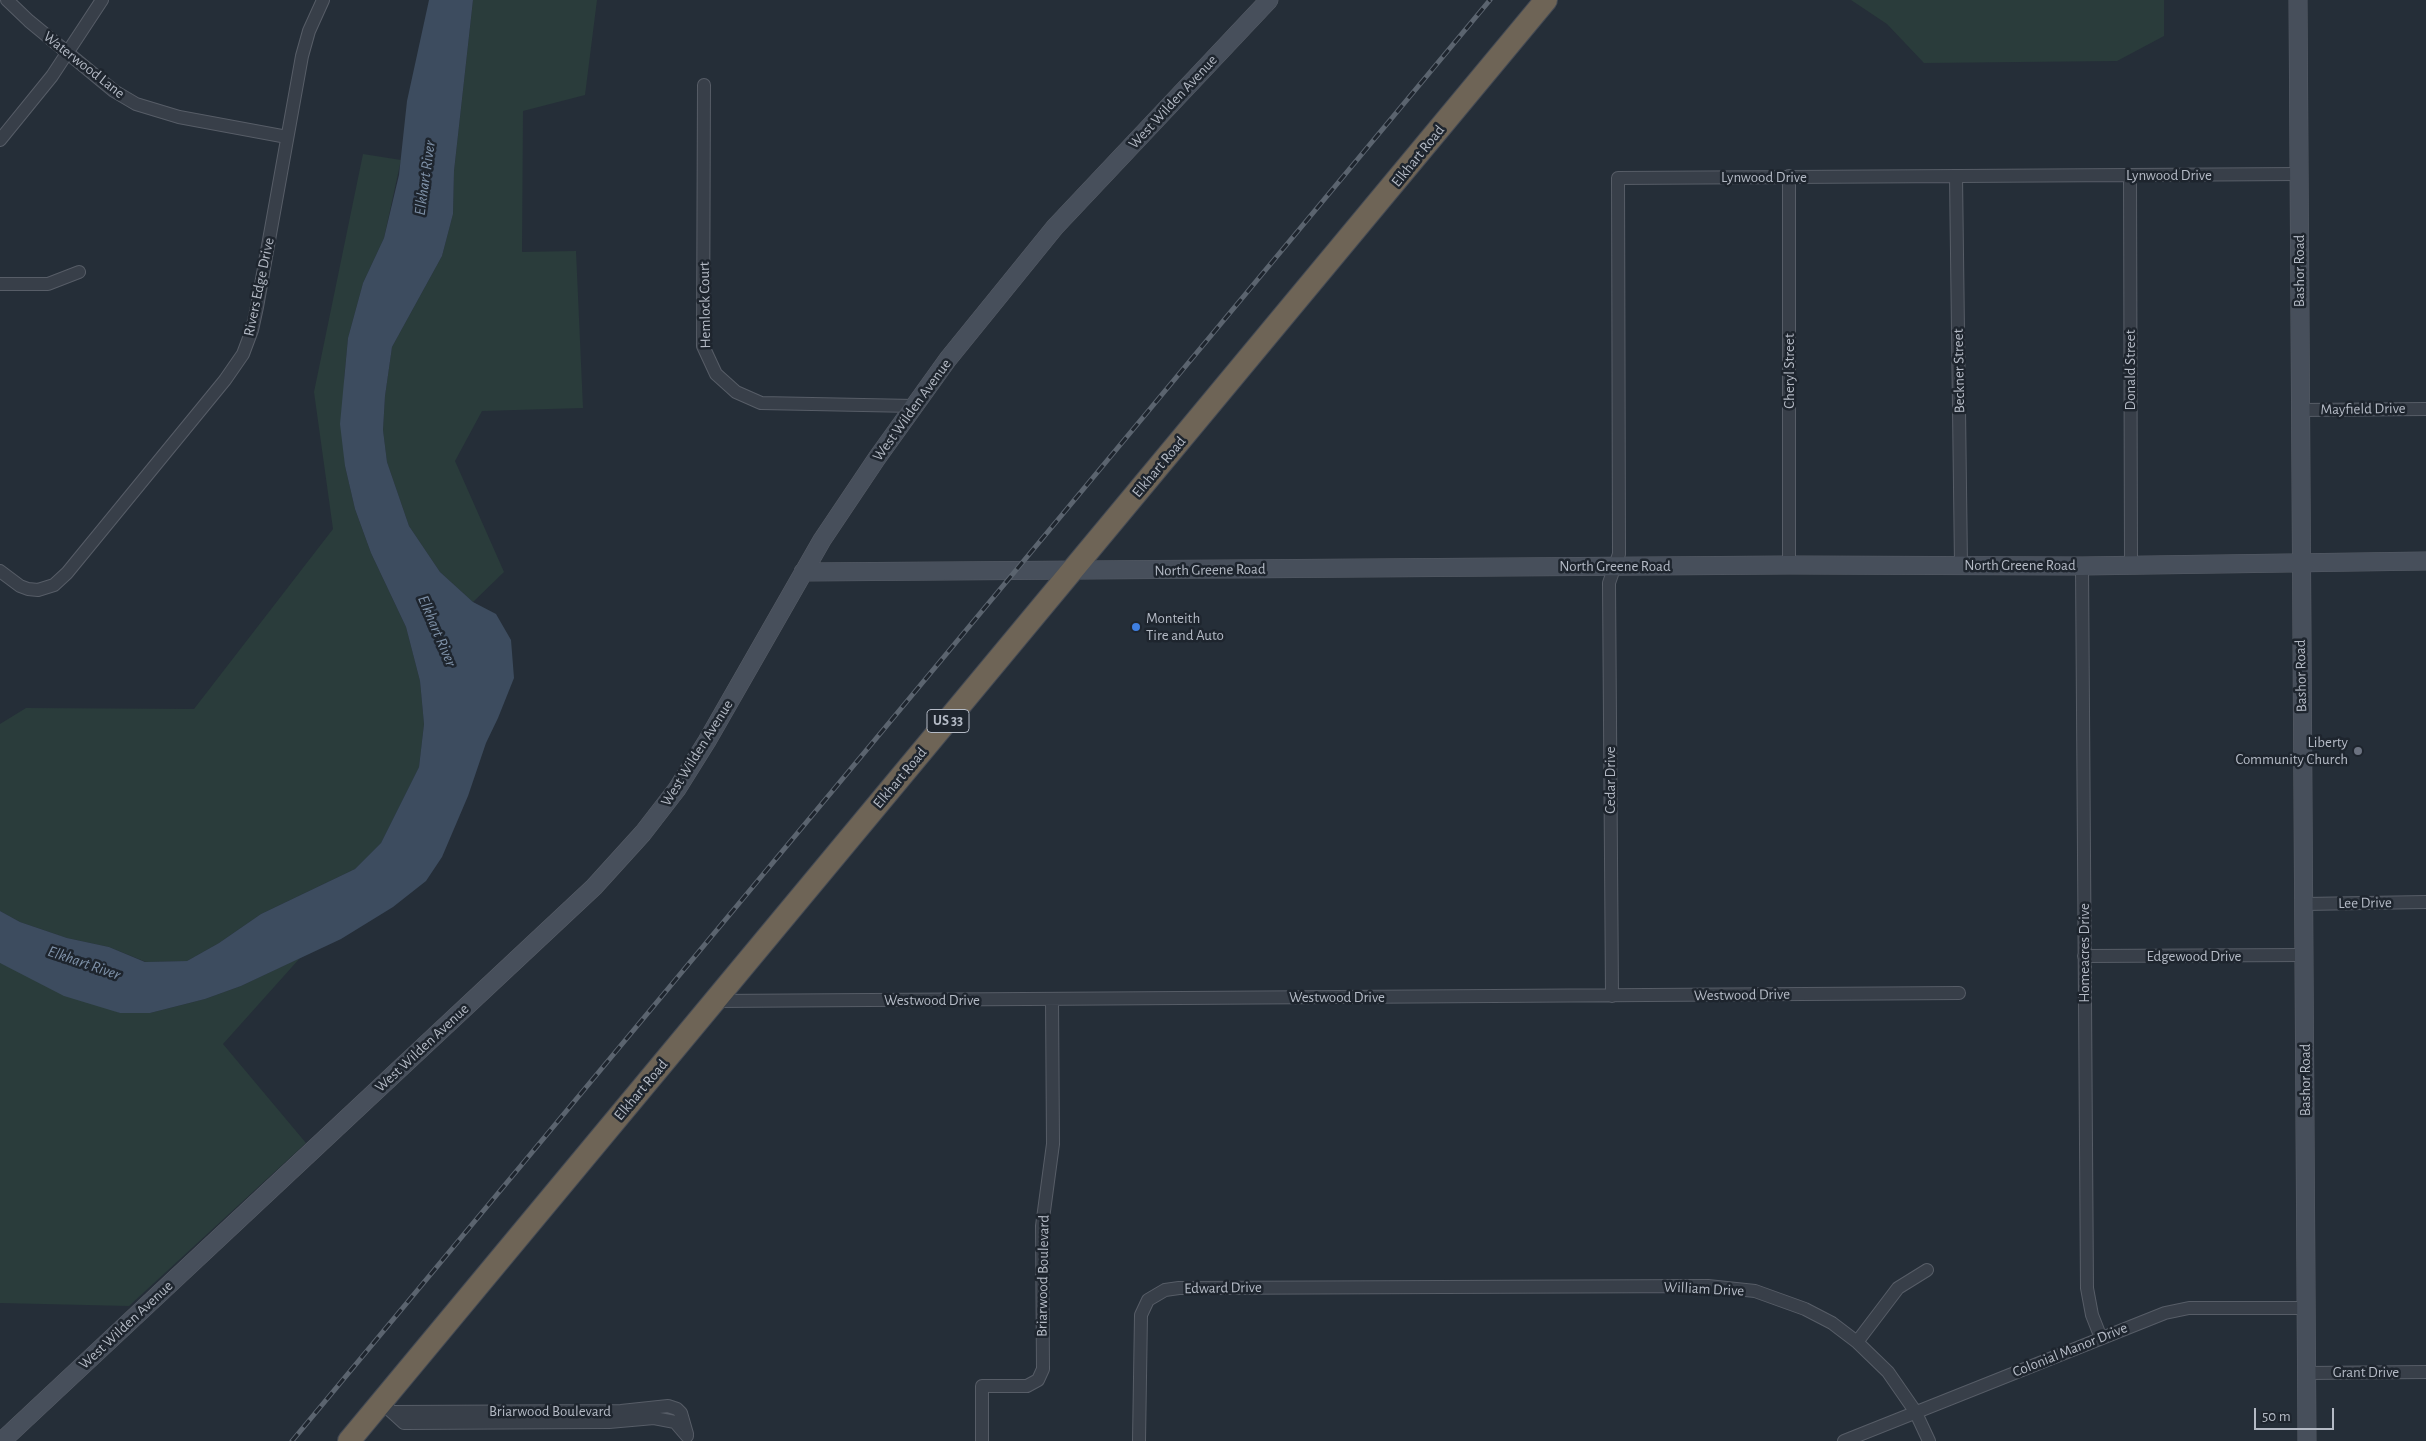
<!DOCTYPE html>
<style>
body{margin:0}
#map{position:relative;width:2426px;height:1441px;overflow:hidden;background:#252e38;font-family:"Alegreya Sans",sans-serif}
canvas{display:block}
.scale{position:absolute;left:2254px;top:1408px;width:80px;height:22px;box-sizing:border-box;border:2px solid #b4bac5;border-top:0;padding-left:6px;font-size:15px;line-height:18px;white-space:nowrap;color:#b4bac5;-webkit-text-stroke:4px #1e252e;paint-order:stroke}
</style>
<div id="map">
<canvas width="2426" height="1441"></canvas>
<div class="scale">50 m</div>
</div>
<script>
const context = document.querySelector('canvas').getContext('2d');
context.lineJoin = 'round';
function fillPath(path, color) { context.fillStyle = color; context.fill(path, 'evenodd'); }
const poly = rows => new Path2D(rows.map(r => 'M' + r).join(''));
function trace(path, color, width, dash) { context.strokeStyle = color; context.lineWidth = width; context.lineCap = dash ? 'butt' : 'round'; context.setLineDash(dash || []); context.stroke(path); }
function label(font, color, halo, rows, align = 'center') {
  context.font = font + ' "Alegreya Sans",sans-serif'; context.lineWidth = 5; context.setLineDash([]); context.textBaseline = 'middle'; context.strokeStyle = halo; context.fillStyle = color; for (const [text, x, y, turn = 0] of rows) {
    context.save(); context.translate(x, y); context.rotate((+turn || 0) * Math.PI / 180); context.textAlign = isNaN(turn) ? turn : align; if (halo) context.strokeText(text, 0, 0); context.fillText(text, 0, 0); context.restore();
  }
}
const green = poly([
 [473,0,597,0,585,95,523,111,522,252,576,251,583,408,482,411,455,461,504,572,473,602,440,572,409,526,387,462,383,430,385,396,392,347,442,256,453,214,454,171],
 [1851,0,2164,0,2164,36,2117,61,1924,63,1887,24],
 [363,154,401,160,384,238,363,283,348,338,344,380,345,466,355,509,371,553,406,627,420,681,424,724,419,767,381,843,355,869,261,914,219,943,187,961,146,962,109,947,67,938,20,922,0,911,0,724,26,708,194,709,333,529,314,392],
 [300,958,223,1044,306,1143,129,1306,0,1303,0,963,120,1013,150,1013,205,999,241,986]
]);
const water = poly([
 [429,0,473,0,454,171,453,214,442,256,392,347,385,396,383,430,387,462,409,526,440,572,473,602,496,614,511,640,514,678,498,718,486,743,468,796,442,857,426,881,393,907,341,939,241,986,205,999,150,1013,120,1013,64,996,0,963,0,911,20,922,67,938,109,947,145,962,187,961,219,943,261,914,355,869,381,843,419,767,424,724,420,681,406,627,371,553,355,509,345,466,340,424,348,338,363,283,384,238,399,175,407,101]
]);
const street = poly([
 [7,0,29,21,114,91,136,104,179,117,287,137],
 [704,85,703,346,716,374,736,392,761,403,914,406],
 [0,140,52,76,102,0],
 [2130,175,2131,565],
 [1789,176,1789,565],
 [1956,176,1961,565],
 [0,284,48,284,79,272],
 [2299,410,2426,409],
 [2082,566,2087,1288,2092,1315,2101,1338],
 [0,571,20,586,28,589,38,590,54,585,67,573,225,380,243,354,252,330,257,307,302,56,309,31,323,0],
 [2304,904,2426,902],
 [2084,956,2304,955],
 [1612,996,1609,583,1619,554,1618,178,2299,174],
 [715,1001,1959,993],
 [1857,1342,1898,1288,1927,1270],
 [2306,1373,2426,1372],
 [381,1402,404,1423,609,1422,654,1418,675,1422,687,1436],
 [393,1412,621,1411,668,1406,677,1409,681,1413,687,1434],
 [982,1441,982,1386,1027,1386,1038,1380,1043,1369,1042,1226,1053,1144,1052,999],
 [1139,1441,1141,1315,1148,1300,1165,1290,1179,1288,1708,1286,1755,1291,1805,1309,1832,1323,1857,1342,1888,1372,1915,1411,1929,1441],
 [1844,1441,2165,1313,2189,1308,2306,1308]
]);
const secondary = poly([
 [2298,0,2307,1441],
 [803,572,1789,565,2082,566,2426,561],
 [2,1441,594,887,643,833,677,789,707,741,822,540,877,458,948,359,1055,227,1269,0]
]);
const highway = poly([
 [349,1441,1546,0]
]);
const rail = poly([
 [292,1441,1490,0]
]);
const markers = [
 [1136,627,5,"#3f7fe0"],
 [2358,751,5,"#6b7280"]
];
const shields = [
 [948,721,42]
];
const shieldNames = [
 ["US 33",948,721]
];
const streetNames = [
 ["Waterwood Lane",84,65,38],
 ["West Wilden Avenue",1173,102,-47],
 ["Elkhart Road",1418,156,-51],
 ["Lynwood Drive",2169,175],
 ["Lynwood Drive",1764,177],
 ["Bashor Road",2299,271,-90],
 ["Rivers Edge Drive",259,287,-78],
 ["Hemlock Court",705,305,-91],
 ["Donald Street",2130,370,-90],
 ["Cheryl Street",1789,371,-90],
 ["Beckner Street",1959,371,-91],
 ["Mayfield Drive",2363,409,-1],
 ["West Wilden Avenue",912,410,-54],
 ["Elkhart Road",1159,467,-50],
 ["North Greene Road",2020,565],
 ["North Greene Road",1615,566],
 ["North Greene Road",1210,570,-1],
 ["Bashor Road",2301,676,-91],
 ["West Wilden Avenue",697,753,-58],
 ["Elkhart Road",900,778,-50],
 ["Cedar Drive",1610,780,-90],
 ["Lee Drive",2365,903,-1],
 ["Homeacres Drive",2084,953,-90],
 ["Edgewood Drive",2194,956],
 ["Westwood Drive",1742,995,-1],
 ["Westwood Drive",1337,997],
 ["Westwood Drive",932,1000],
 ["West Wilden Avenue",422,1048,-43],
 ["Bashor Road",2305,1080,-90],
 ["Elkhart Road",641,1090,-50],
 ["Briarwood Boulevard",1043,1276,-89],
 ["Edward Drive",1223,1288,-1],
 ["William Drive",1704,1289,3],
 ["West Wilden Avenue",126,1325,-43],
 ["Colonial Manor Drive",2070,1350,-22],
 ["Grant Drive",2366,1372],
 ["Briarwood Boulevard",550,1411]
];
const poiNames = [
 ["Monteith",1146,618],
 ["Tire and Auto",1146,635],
 ["Liberty",2348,742,"right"],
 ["Community Church",2348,759,"right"]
];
const waterNames = [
 ["Elkhart River",425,178,-82],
 ["Elkhart River",437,631,67],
 ["Elkhart River",84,963,19]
];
fillPath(green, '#2a3c3b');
fillPath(water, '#3d4c5f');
trace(street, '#575d67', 14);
trace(secondary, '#575d67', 19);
trace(highway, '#444a54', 24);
trace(street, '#383f49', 12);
trace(secondary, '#474f5b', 18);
trace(highway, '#6e6456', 22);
trace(rail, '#5b646f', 5);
trace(rail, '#1e252e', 3, [9]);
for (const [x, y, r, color] of markers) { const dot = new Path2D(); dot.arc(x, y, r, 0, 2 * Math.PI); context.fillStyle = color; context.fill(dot); trace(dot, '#1e252e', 2); }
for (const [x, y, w] of shields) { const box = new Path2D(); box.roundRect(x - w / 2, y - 11.5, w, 23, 4); context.fillStyle = '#1e252e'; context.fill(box); trace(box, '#b4bac5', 1); }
label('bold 14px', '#b4bac5', null, shieldNames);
label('15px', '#b4bac5', '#1e252e', streetNames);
label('15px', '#b4bac5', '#1e252e', poiNames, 'left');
label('italic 16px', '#7f92a9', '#1e252e', waterNames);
</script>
